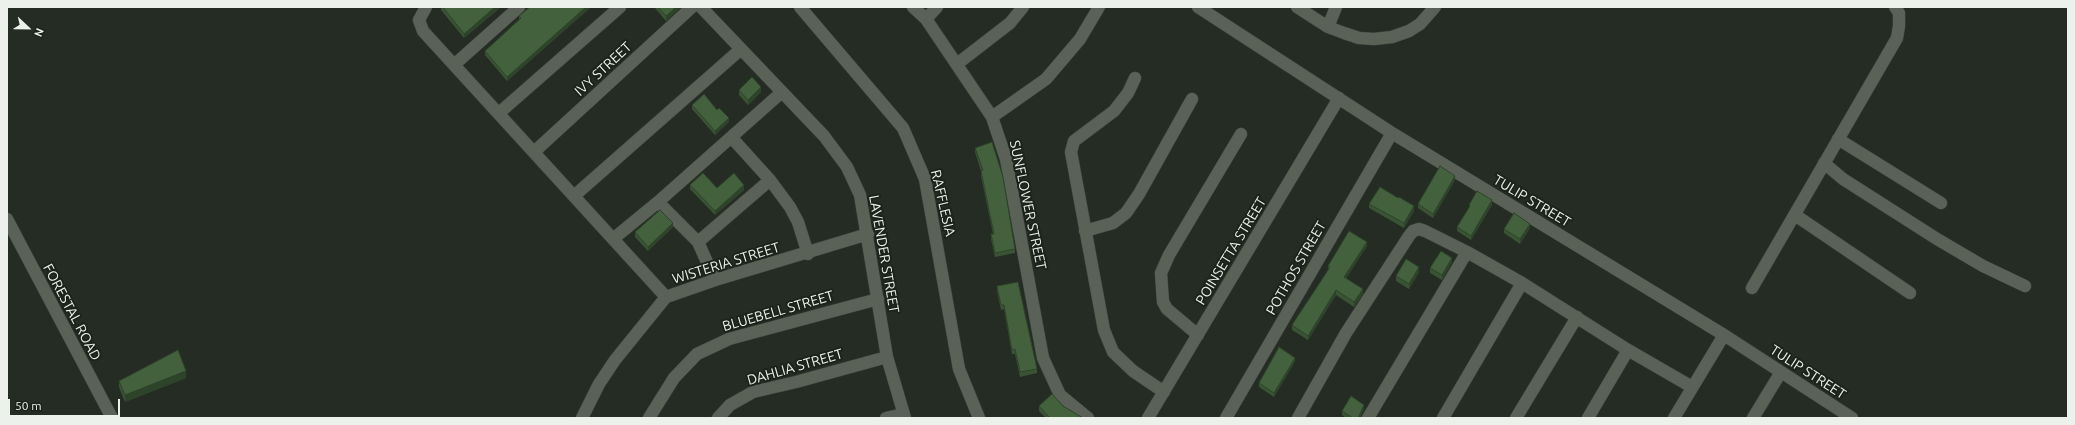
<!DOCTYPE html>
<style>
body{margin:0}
#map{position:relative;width:2075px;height:425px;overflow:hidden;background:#252c24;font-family:Ubuntu,sans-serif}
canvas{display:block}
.frame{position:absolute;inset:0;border:8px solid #ecf1eb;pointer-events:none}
.north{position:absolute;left:8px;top:8px;width:40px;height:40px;-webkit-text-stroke:3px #1c231a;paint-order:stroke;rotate:112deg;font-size:11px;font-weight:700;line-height:16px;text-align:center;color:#ecf1eb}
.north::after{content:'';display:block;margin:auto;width:14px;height:18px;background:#ecf1eb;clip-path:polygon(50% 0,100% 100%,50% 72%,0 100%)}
.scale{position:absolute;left:8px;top:399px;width:112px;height:18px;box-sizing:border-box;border:2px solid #ecf1eb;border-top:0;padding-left:5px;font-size:12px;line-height:14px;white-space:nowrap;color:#ecf1eb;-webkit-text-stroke:3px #1c231a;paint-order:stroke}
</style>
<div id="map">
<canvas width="2075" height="425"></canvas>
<div class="frame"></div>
<div class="north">N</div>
<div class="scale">50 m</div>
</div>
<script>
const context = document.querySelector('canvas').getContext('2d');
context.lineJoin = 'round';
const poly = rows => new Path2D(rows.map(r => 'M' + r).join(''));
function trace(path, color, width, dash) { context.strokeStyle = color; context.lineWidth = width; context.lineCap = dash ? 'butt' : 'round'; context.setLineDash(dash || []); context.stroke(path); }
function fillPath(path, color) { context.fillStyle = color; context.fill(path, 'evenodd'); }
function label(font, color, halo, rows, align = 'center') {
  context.font = font + ' Ubuntu,sans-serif'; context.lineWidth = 4; context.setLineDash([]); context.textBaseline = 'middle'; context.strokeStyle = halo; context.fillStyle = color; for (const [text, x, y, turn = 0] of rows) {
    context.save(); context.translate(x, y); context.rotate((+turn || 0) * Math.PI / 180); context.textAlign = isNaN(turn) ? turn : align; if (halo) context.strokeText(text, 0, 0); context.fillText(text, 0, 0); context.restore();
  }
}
const minor = poly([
 [426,7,419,20,423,31,666,297],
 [701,7,824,136,847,167,860,195,887,357,905,418],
 [800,7,903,128,925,179,959,369,979,418],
 [913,7,926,19,992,117,1006,159,1043,358,1060,395,1088,418],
 [1198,7,1392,133,1724,335,1852,418],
 [1297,7,1328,27,1344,33,1359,38,1374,39,1392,37,1409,31,1420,24,1435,7],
 [926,19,937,7],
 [1328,27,1336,7],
 [957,64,1010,23,1023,7],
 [454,65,519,7],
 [1135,78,1128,93,1114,111,1074,141,1071,152,1104,330,1113,352,1133,371,1164,392],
 [499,113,620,7],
 [992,117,1046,79,1080,39,1099,7],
 [732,138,770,180,790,207,798,222,808,254],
 [1838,139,1941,203],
 [534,152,692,7],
 [1824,163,1843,179,1937,239,1983,266,2025,286],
 [574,196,741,49],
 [658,202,698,242,715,280],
 [1795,215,1910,293],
 [7,219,112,418],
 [1085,231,1113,223,1126,213,1139,194,1192,99],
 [613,239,658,202,782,92],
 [698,242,770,180],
 [1752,288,1897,38,1899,26,1899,13,1895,7],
 [1198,335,1167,309,1163,302,1161,273,1169,255,1241,134],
 [582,418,599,384,615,360,666,297,715,280,868,234],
 [649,418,674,378,697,354,729,339,878,299],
 [718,418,730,405,753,392,796,382,887,357],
 [886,418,903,414],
 [1148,418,1339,98],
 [1226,418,1392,133],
 [1298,418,1346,333,1409,236,1413,231,1419,229,1425,231,1467,252,1522,283,1628,350,1692,387],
 [1368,418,1467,252],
 [1443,418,1522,283],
 [1516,418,1577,317],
 [1588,418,1628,350],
 [1674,418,1724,335],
 [1753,418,1781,372]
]);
const wall = poly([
 [441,7,501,7,464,38,441,10],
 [530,7,591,7,507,81,485,55,485,51,519,20,519,16],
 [655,7,681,7,666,21,655,8],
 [739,90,761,92,748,105,739,95],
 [692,105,729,122,715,135,692,109],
 [975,148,1015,249,1015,253,995,257,991,239,991,234,993,234,981,176,981,171,975,152],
 [1455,180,1433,218,1418,208,1418,204],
 [690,185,717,188,744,190,715,215,690,189],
 [1369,204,1414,211,1404,228,1369,208],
 [1469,205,1492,205,1471,240,1457,231,1457,227,1469,209],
 [673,227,648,251,635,237,635,232],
 [1530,228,1520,244,1504,233,1504,229],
 [1367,246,1346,278,1363,294,1354,307,1336,295,1308,340,1292,330,1292,325,1321,281,1328,270,1328,266],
 [1452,262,1442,280,1430,273,1430,268],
 [1419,272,1409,289,1396,281,1396,276],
 [997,286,1037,369,1037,373,1020,377,1015,354,1012,354,1004,309,1001,310,997,291],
 [1295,361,1274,397,1259,387,1259,383],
 [186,378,125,402,119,387,119,381],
 [1039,406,1063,406,1083,418,1046,418,1039,411],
 [1364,409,1360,418,1346,418,1342,415,1342,411]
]);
const shadedWall = poly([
 [495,7,501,7,464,38,464,34],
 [586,7,591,7,507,81,507,77],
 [676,7,681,7,666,21,666,16],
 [761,87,761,92,748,105,748,100],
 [729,118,729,122,715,135,715,131],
 [1455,176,1455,180,1433,218,1433,214],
 [744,185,744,190,715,215,715,211],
 [1492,200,1492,205,1471,240,1471,236],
 [1414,206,1414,211,1404,228,1404,223],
 [673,223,673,227,648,251,648,247],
 [1530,224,1530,228,1520,244,1520,239],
 [1367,242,1367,246,1344,282,1344,277],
 [1452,258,1452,262,1442,280,1442,275],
 [1419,267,1419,272,1409,289,1409,284],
 [1363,289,1363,294,1354,307,1354,302],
 [1336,290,1336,295,1308,340,1308,336],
 [1295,358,1295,361,1274,397,1274,393],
 [186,371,186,378,125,402,125,395],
 [1364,405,1364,409,1360,418,1358,418]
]);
const building = poly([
 [443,7,495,7,464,34,443,7],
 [530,7,586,7,507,77,485,51,521,18,519,16,530,7],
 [658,7,676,7,666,16,658,7],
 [752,77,761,87,748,100,739,90,752,77],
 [704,94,717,110,719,108,729,118,715,131,692,105,704,94],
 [992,142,1003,177,1015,249,995,253,991,234,994,234,981,171,983,170,975,148,992,142],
 [1440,166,1455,176,1433,214,1418,204,1440,166],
 [703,173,717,188,734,173,744,185,715,211,690,185,703,173],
 [1380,187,1398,198,1399,197,1414,206,1404,223,1369,204,1380,187],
 [1477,191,1492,200,1471,236,1457,227,1470,206,1469,205,1477,191],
 [660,210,673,223,648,247,635,232,660,210],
 [1514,213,1530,224,1520,239,1504,229,1514,213],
 [1349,231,1367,242,1344,277,1363,289,1354,302,1336,290,1308,336,1292,325,1321,281,1330,267,1328,266,1349,231],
 [1441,251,1452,258,1442,275,1430,268,1441,251],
 [1406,259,1419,267,1409,284,1396,276,1406,259],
 [1018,282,1037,369,1020,372,1015,349,1012,350,1004,305,1001,305,997,286,1018,282],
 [1279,347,1295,358,1274,393,1259,383,1279,347],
 [178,350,186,371,125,395,119,381,178,350],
 [1052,394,1063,406,1083,418,1050,418,1039,406,1052,394],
 [1351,396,1364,405,1358,418,1353,418,1342,411,1351,396]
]);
const streetNames = [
 ["IVY STREET",603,69,-43],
 ["TULIP STREET",1532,201,31],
 ["RAFFLESIA",943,203,77],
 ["SUNFLOWER STREET",1028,205,78],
 ["POINSETTA STREET",1231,251,-59],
 ["LAVENDER STREET",884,254,80],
 ["WISTERIA STREET",726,263,-17],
 ["POTHOS STREET",1296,268,-60],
 ["BLUEBELL STREET",778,311,-16],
 ["FORESTAL ROAD",72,312,62],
 ["DAHLIA STREET",795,367,-16],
 ["TULIP STREET",1808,372,33]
];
trace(minor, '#434a42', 13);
trace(minor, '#5a6258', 12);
fillPath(wall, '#395334');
fillPath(shadedWall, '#2e442a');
fillPath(building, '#42613c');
trace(building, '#2e442a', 1);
label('14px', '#ecf1eb', '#1c231a', streetNames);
</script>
